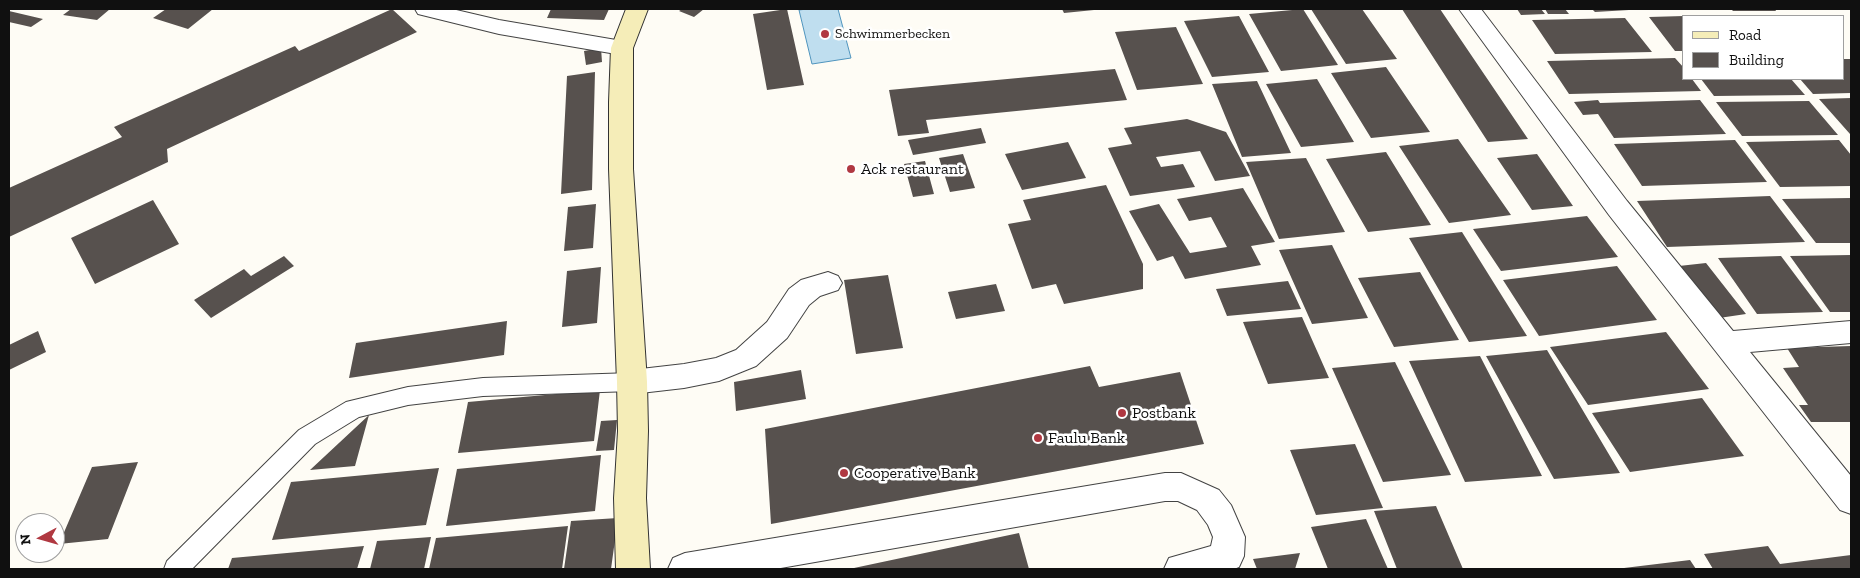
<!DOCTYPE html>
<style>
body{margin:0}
#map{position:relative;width:1860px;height:578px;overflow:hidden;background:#fefcf5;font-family:"Zilla Slab",serif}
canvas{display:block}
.frame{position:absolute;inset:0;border:10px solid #101010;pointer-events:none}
.legend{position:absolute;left:1682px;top:15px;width:162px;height:65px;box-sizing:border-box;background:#fff;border:1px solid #9f9f9f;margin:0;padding:6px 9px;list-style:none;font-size:15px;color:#101010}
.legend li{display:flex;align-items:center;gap:10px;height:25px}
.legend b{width:25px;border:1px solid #9f9f9f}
.north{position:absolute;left:15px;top:513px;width:50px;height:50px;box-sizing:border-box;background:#fff;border:1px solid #9f9f9f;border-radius:50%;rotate:264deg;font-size:14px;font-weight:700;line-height:20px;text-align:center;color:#101010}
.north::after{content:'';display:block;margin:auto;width:18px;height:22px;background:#b03841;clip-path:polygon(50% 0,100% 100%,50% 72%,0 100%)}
</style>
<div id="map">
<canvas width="1860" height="578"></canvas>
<div class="frame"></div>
<ul class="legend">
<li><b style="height:6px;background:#f5edb8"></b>Road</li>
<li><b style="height:14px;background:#57514e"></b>Building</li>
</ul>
<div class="north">N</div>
</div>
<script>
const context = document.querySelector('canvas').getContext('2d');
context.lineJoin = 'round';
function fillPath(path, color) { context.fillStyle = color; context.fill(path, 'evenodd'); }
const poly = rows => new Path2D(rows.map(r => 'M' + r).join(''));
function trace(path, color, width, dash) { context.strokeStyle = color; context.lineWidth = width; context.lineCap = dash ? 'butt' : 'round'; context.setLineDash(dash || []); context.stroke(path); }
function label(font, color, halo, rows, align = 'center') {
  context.font = font + ' "Zilla Slab",serif'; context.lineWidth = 5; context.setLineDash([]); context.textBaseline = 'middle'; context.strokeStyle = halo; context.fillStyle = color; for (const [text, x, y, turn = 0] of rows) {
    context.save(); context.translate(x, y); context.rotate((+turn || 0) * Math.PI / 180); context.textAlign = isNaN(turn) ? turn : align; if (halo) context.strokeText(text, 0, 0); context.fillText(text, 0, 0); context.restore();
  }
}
const water = poly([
 [807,9,838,9,851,58,812,64,799,10,807,9]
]);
const building = poly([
 [71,9,110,9,97,20,63,15],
 [166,9,213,9,188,29,153,18],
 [392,9,417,32,167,149,168,162,9,237,9,188,122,137,114,127,295,46,299,51],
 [551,9,609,9,604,20,547,18],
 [682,9,704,9,694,17,679,11],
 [787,9,804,85,767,90,753,14],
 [1062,9,1094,9,1094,10,1064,13],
 [1303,9,1338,65,1281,71,1249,14],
 [1311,9,1362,9,1397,59,1346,64],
 [1402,9,1440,9,1528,139,1488,142],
 [1517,9,1541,9,1545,14,1521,15],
 [1545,9,1565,9,1569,14,1548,14],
 [1592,9,1629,9,1629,10,1595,12],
 [1731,9,1775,9,1776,11,1733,11],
 [9,11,43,19,31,27,9,22],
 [1239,16,1269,72,1212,77,1184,21],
 [1684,16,1684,51,1675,51,1649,17],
 [1625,18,1652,52,1555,54,1532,20],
 [1176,27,1203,84,1137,90,1115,32],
 [601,48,602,62,586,65,584,51],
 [1675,58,1684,68,1684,79,1692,79,1701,91,1569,94,1547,61],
 [1844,59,1851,59,1851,93,1813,94,1800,79,1844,79],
 [1386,67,1430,132,1371,138,1331,73],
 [1115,69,1127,100,926,120,929,133,898,136,889,90],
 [595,72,592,190,561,194,567,76],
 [1317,79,1354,142,1301,147,1266,84],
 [1701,79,1791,79,1805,95,1714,96],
 [1257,81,1291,153,1242,157,1212,84],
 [1851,98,1851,134,1850,134,1819,99],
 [1598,100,1600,103,1700,100,1726,134,1614,138,1598,114,1583,115,1574,102],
 [1809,101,1838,135,1742,136,1716,102],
 [1187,119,1226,132,1250,176,1215,181,1200,151,1156,157,1161,167,1183,164,1195,187,1130,196,1108,148,1132,144,1124,128],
 [981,128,986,143,913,155,908,140],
 [1458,139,1511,215,1449,223,1399,146],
 [1735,140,1767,182,1642,186,1614,144],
 [1839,140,1851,155,1851,186,1780,187,1746,142],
 [1068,142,1086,178,1022,190,1005,154],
 [1386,152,1431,225,1368,232,1326,159],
 [963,154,975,188,950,192,939,158],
 [1537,154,1573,206,1532,210,1497,158],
 [1306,158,1345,232,1279,239,1246,162],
 [925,161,934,194,913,197,904,164],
 [1106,185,1143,264,1143,289,1064,304,1056,284,1032,289,1008,224,1031,220,1023,200],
 [1243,188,1275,242,1251,246,1261,265,1185,279,1173,256,1157,261,1129,211,1159,204,1190,253,1227,247,1211,217,1189,221,1177,199],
 [1770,196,1805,242,1667,247,1637,201],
 [1851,198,1851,243,1816,243,1782,199],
 [153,200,179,244,95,284,71,238],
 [596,204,593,248,564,251,568,207],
 [1587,216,1618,257,1501,271,1473,229],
 [1462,232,1527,336,1469,342,1409,238],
 [1332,245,1368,318,1312,324,1279,250],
 [1851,255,1851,312,1830,312,1790,256],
 [284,256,294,266,211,318,194,300,244,269,251,276],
 [1781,256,1823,312,1757,314,1718,258],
 [1706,263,1746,314,1719,318,1679,266],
 [1617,266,1657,320,1539,336,1503,280],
 [601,267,597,323,562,327,567,271],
 [1420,272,1459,340,1394,347,1358,278],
 [888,275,903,348,856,354,844,280],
 [1288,281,1301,309,1227,316,1216,289],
 [996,284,1005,311,956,319,948,292],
 [1302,317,1329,378,1268,384,1243,322],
 [507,321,504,355,349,378,356,343],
 [38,331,46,352,9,370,9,345],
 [1666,332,1709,389,1588,405,1550,347],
 [1851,346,1851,422,1811,422,1799,405,1808,405,1783,368,1799,367,1787,348],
 [1547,350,1620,473,1554,479,1486,356],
 [1480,356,1542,476,1465,482,1409,361],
 [1395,362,1451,475,1383,482,1332,368],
 [1090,366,1099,387,1180,372,1204,444,771,524,765,429],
 [801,370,806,399,736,411,734,382],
 [600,390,594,441,458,453,468,402],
 [1702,398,1744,456,1630,472,1592,413],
 [369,415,355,466,310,470],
 [617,420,614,450,596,451,601,421],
 [1355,444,1383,508,1316,515,1290,450],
 [601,455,595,511,446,526,457,469],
 [138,462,108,539,59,544,92,467],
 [439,468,426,525,272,540,291,482],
 [1436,506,1463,569,1397,569,1374,511],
 [618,518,611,569,564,569,571,521],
 [1366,519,1388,569,1328,569,1311,527],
 [568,526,562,569,429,569,436,538],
 [1019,533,1029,569,854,569,854,568],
 [431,537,424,569,370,569,377,541],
 [364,546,357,569,228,569,232,558],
 [1768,546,1780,564,1851,555,1851,569,1713,569,1704,554],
 [1300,553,1295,569,1257,569,1253,559],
 [1690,560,1696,569,1624,569,1624,568]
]);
const lane = poly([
 [632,373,640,376,643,382,640,388,632,391,483,396,408,405,359,417,315,444,192,569,164,569,167,561,299,430,346,402,408,387,483,378,632,373]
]);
const street = poly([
 [415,9,452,9,499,20,622,41,630,43,633,48,630,53,622,55,499,34,418,14,415,9],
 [1459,9,1481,9,1627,201,1733,331,1851,321,1851,343,1750,352,1851,476,1851,514,1840,510,1609,215,1459,9],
 [828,272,838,276,842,283,838,290,820,296,809,305,787,338,756,366,719,381,684,388,632,394,622,391,617,382,622,373,632,370,684,364,716,358,736,350,767,322,789,289,801,280,828,272],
 [1165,473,1181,473,1219,490,1231,505,1245,537,1244,556,1239,567,1234,569,1164,569,1169,558,1211,546,1213,537,1208,525,1197,510,1178,501,1165,501,775,569,668,569,673,558,685,553,1165,473]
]);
const secondary = poly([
 [626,9,648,9,633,48,633,169,647,382,648,431,646,498,650,569,616,569,614,498,618,431,617,382,609,169,609,102,611,48,626,9]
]);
const markers = [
 [825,34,5,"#b03841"],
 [851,169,5,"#b03841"],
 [1122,413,5,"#b03841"],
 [1038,438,5,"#b03841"],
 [844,473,5,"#b03841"]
];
const farPoinames = [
 ["Schwimmerbecken",835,34]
];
const poiNames = [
 ["Ack restaurant",861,169],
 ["Postbank",1132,413],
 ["Faulu Bank",1048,438],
 ["Cooperative Bank",854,473]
];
fillPath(water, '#bfdeef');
trace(water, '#4f94bd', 1);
fillPath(building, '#57514e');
trace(lane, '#434343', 2);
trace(street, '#434343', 2);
trace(secondary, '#323232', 2);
fillPath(lane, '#fff');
fillPath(street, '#fff');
fillPath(secondary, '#f5edb8');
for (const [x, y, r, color] of markers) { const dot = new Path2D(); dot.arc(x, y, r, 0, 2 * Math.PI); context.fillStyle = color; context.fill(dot); trace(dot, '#fff', 2); }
label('14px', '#101010', '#fff', farPoinames, 'left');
label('16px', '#101010', '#fff', poiNames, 'left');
</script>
